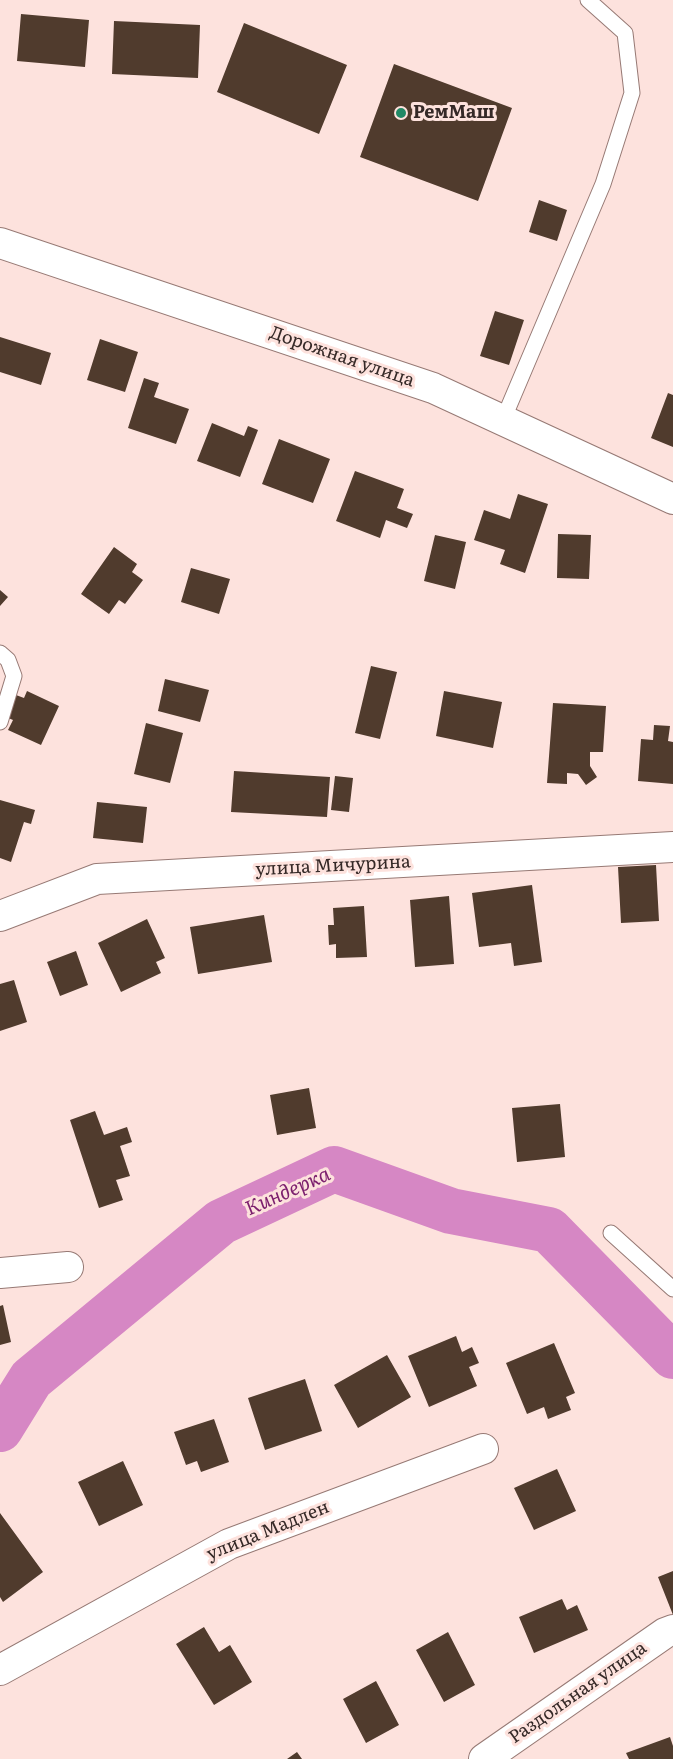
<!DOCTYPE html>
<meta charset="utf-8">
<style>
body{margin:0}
canvas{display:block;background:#fde2dd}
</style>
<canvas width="673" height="1759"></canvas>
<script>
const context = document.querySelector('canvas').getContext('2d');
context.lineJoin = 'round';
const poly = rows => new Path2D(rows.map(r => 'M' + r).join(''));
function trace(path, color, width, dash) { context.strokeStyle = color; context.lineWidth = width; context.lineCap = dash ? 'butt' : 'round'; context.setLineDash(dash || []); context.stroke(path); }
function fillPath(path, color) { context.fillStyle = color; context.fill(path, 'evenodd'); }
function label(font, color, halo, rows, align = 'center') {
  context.font = font + ' Literata,serif'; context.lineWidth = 6; context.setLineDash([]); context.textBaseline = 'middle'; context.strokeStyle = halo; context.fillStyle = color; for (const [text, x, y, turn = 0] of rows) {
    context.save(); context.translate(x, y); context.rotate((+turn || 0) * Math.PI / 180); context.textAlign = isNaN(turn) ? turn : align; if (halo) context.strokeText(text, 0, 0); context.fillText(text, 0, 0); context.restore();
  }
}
const river = poly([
 [0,1429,31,1379,221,1222,334,1169,451,1211,549,1230,673,1356]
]);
const building = poly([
 [21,14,89,20,85,67,17,61],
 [114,21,200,25,198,78,112,74],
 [244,23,347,65,319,134,217,92],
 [394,64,512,108,478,201,360,157],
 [539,200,567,210,557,241,529,232],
 [495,311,524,320,509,365,480,356],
 [0,337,51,353,41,385,0,372],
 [100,339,138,352,125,392,87,380],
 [144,378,159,383,154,397,189,409,176,444,128,428],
 [668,393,673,395,673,447,651,438],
 [212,423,244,436,248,426,258,430,240,477,197,461],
 [279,439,330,459,313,503,262,484],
 [355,471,404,489,397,508,413,514,407,528,386,520,380,538,336,521],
 [518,494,548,504,525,573,500,564,505,550,474,540,484,510,510,519],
 [558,534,591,535,589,579,557,578],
 [435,535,466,542,455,589,424,581],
 [114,547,137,564,132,572,143,580,125,604,119,600,109,614,81,594],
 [191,568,230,579,219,614,181,602],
 [0,590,8,597,0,606],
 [371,666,397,672,380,739,355,733],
 [165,679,209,690,200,722,158,711],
 [27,691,59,706,41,745,8,730,13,720,6,717,16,695,24,698],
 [444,691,502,702,493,748,436,736],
 [553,703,606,706,603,752,590,752,590,766,597,777,586,785,578,774,567,773,567,784,547,783],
 [146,723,183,733,170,783,134,774],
 [654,725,670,726,668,741,673,742,673,784,638,781,641,739,653,740],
 [234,771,330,777,327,817,231,812],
 [335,776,353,778,349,812,331,810],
 [0,800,35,810,31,824,24,822,11,862,0,858],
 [97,802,147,807,143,843,93,838],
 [656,865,659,921,621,923,618,867],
 [532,885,542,962,514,966,511,943,479,947,472,893],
 [449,896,454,964,415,967,410,900],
 [364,906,367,957,336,958,336,944,329,945,328,925,334,925,333,908],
 [264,915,272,962,198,974,190,927],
 [147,919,165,958,156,962,161,973,121,992,98,943],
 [76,951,88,985,60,996,47,962],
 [14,980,27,1022,0,1031,0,984],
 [309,1088,316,1128,277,1135,270,1095],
 [560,1104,565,1157,517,1162,512,1108],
 [95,1111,104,1135,127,1127,132,1142,120,1146,130,1176,116,1180,123,1200,99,1208,70,1120],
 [3,1305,11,1342,0,1345,0,1306],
 [456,1336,462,1352,472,1347,479,1363,469,1367,477,1386,429,1407,408,1356],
 [554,1343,575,1393,566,1397,571,1410,548,1419,544,1407,527,1414,506,1363],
 [387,1355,411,1397,358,1428,334,1385],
 [305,1379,322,1431,265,1450,248,1398],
 [214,1419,229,1462,201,1472,197,1461,186,1465,174,1432],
 [123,1461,143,1505,99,1526,78,1482],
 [557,1469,576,1511,534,1530,514,1488],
 [0,1513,43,1572,3,1602,0,1597],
 [673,1571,673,1615,658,1577],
 [562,1599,567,1610,577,1605,588,1630,534,1653,519,1617],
 [204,1627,219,1652,230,1645,252,1682,214,1705,176,1644],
 [448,1632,475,1685,444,1702,416,1650],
 [376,1681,399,1725,366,1743,343,1699],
 [670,1737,673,1746,673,1759,629,1759,626,1753],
 [297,1752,302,1759,287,1759]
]);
const service = poly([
 [503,420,603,184,632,93,625,33,588,0],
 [0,653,8,660,14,676,0,722],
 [611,1233,673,1289]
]);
const minor = poly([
 [0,243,433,388,673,499],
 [0,916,97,879,673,847],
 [0,1273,68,1267],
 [0,1670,229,1544,483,1449],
 [484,1759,665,1633,673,1630]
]);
const markers = [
 [401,113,6,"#218966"]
];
const poiNames = [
 ["РемМаш",413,113]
];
const streetNames = [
 ["Дорожная улица",342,357,19],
 ["улица Мичурина",333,866,-3],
 ["улица Мадлен",268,1531,-22],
 ["Раздольная улица",578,1693,-35]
];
const waterNames = [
 ["Киндерка",288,1192,-24]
];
trace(river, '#d687c4', 46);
fillPath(building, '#503b2d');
trace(service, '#977a75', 17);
trace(minor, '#977a75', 32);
trace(service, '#fff', 15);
trace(minor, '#fff', 30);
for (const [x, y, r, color] of markers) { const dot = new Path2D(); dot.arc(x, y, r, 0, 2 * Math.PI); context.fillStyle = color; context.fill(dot); trace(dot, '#fde2dd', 2); }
label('bold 18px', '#352927', '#fde2dd', poiNames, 'left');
label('18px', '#352927', '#fde2dd', streetNames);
label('italic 20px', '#7d206e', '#fde2dd', waterNames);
</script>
